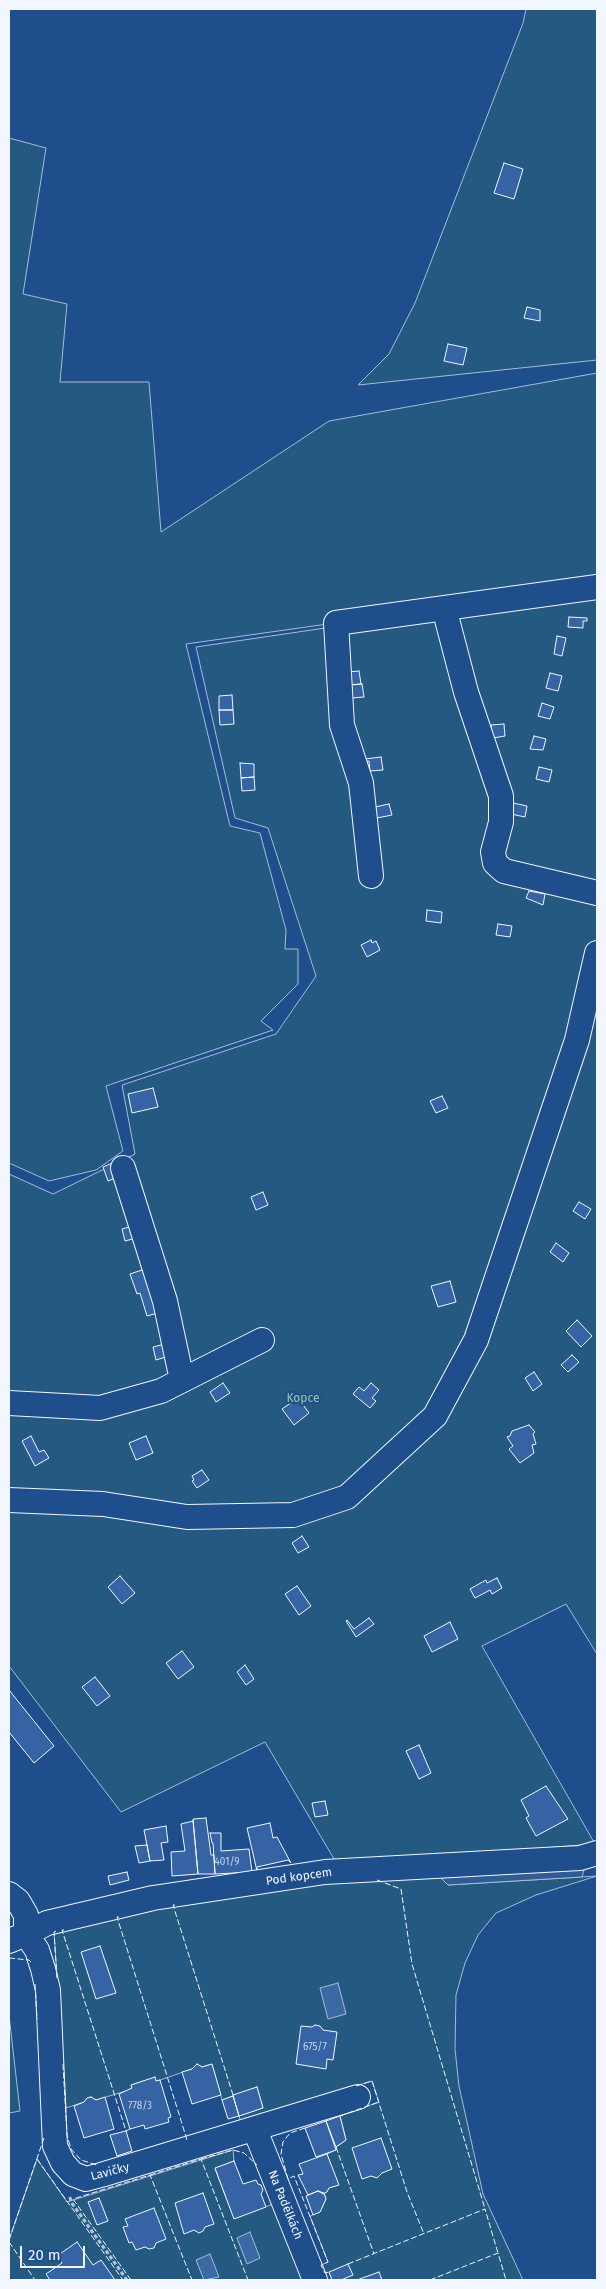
<!DOCTYPE html>
<meta charset="utf-8">
<style>
body{margin:0}
#map{position:relative;width:606px;height:2289px;overflow:hidden;background:#1f4e8c;font-family:"Fira Sans",sans-serif}
canvas{display:block}
.frame{position:absolute;inset:0;border:10px solid #f2f6ff;pointer-events:none}
.scale{position:absolute;left:20px;top:2246px;width:65px;height:22px;box-sizing:border-box;border:2px solid #f2f6ff;border-top:0;padding-left:6px;font-size:15px;line-height:18px;white-space:nowrap;color:#f2f6ff;-webkit-text-stroke:4px #1f4e8c;paint-order:stroke}
</style>
<div id="map">
<canvas width="606" height="2289"></canvas>
<div class="frame"></div>
<div class="scale">20 m</div>
</div>
<script>
const context = document.querySelector('canvas').getContext('2d');
context.lineJoin = 'round';
function fillPath(path, color) { context.fillStyle = color; context.fill(path, 'evenodd'); }
const poly = rows => new Path2D(rows.map(r => 'M' + r).join(''));
function trace(path, color, width, dash) { context.strokeStyle = color; context.lineWidth = width; context.lineCap = dash ? 'butt' : 'round'; context.setLineDash(dash || []); context.stroke(path); }
function label(font, color, halo, rows, align = 'center') {
  context.font = font + ' "Fira Sans",sans-serif'; context.lineWidth = 4; context.setLineDash([]); context.textBaseline = 'middle'; context.strokeStyle = halo; context.fillStyle = color; for (const [text, x, y, turn = 0] of rows) {
    context.save(); context.translate(x, y); context.rotate((+turn || 0) * Math.PI / 180); context.textAlign = isNaN(turn) ? turn : align; if (halo) context.strokeText(text, 0, 0); context.fillText(text, 0, 0); context.restore();
  }
}
const green = poly([
 [526,9,597,9,597,360,358,385,389,354,415,303,523,23,526,9],
 [9,138,46,148,23,294,67,304,60,382,149,382,161,532,329,421,597,373,597,586,186,644,230,826,260,833,286,930,285,949,298,949,298,984,261,1021,273,1030,106,1086,123,1151,96,1170,49,1181,9,1163,9,138],
 [597,588,597,1654,566,1604,482,1646,595,1844,337,1864,265,1742,121,1812,9,1666,9,1174,53,1194,135,1154,122,1085,276,1034,316,976,268,828,235,818,196,647,597,588],
 [434,1871,448,1885,597,1876,536,1895,496,1913,478,1935,465,1963,456,1995,455,2049,459,2086,483,2194,523,2280,327,2280,321,2265,328,2262,310,2216,320,2212,326,2199,324,2193,329,2188,338,2185,327,2154,336,2150,336,2147,346,2140,340,2116,379,2102,372,2081,241,2122,239,2116,263,2108,257,2087,222,2100,212,2064,202,2067,197,2064,192,2069,160,2080,156,2081,154,2078,131,2085,132,2088,129,2090,96,2100,90,2097,84,2102,66,2108,54,1932,155,1908,336,1878,434,1871],
 [9,2015,20,2111,9,2113,9,2015],
 [233,2150,234,2161,215,2169,234,2218,273,2204,303,2280,9,2280,9,2240,37,2159,67,2202,233,2150]
]);
const parking = poly([
 [586,1863,582,1877,448,1885,434,1871,586,1863]
]);
const water = poly([
 [338,1983,346,2014,328,2019,320,1988,338,1983],
 [250,2232,260,2258,247,2264,237,2238,250,2232],
 [210,2254,219,2277,204,2280,196,2260,210,2254]
]);
const building = poly([
 [504,163,523,169,514,199,494,193,504,163],
 [527,307,540,310,540,321,524,318,527,307],
 [448,344,467,348,463,365,444,361,448,344],
 [569,617,587,618,587,621,583,621,583,628,568,627,569,617],
 [557,636,566,638,562,656,554,654,557,636],
 [359,671,361,684,347,685,346,672,359,671],
 [550,673,562,676,558,691,546,688,550,673],
 [362,684,364,697,352,698,350,685,362,684],
 [232,695,233,710,219,710,219,696,232,695],
 [542,703,554,707,550,719,538,716,542,703],
 [219,710,233,710,234,724,220,725,219,710],
 [504,724,505,736,493,738,491,725,504,724],
 [534,736,546,739,543,750,530,749,534,736],
 [381,757,383,770,370,771,369,761,365,762,365,759,381,757],
 [240,763,254,764,254,777,241,778,240,763],
 [539,767,552,770,549,782,536,779,539,767],
 [254,777,255,790,242,791,241,778,254,777],
 [513,803,527,806,525,817,511,814,513,803],
 [389,804,392,815,377,818,375,807,389,804],
 [529,891,545,894,543,905,526,898,529,891],
 [427,910,442,912,441,923,426,921,427,910],
 [498,924,512,926,510,937,496,935,498,924],
 [371,940,372,943,376,941,380,950,367,957,361,945,371,940],
 [153,1088,158,1107,132,1113,128,1094,153,1088],
 [442,1096,448,1108,436,1113,430,1101,442,1096],
 [117,1161,123,1175,108,1181,103,1167,117,1161],
 [263,1192,268,1205,256,1210,251,1197,263,1192],
 [579,1202,591,1209,585,1219,573,1211,579,1202],
 [137,1225,140,1237,125,1241,122,1229,137,1225],
 [556,1243,569,1253,563,1262,550,1252,556,1243],
 [151,1267,161,1312,147,1316,140,1293,137,1294,130,1274,151,1267],
 [450,1281,456,1302,438,1307,431,1286,450,1281],
 [577,1320,592,1336,581,1347,566,1331,577,1320],
 [169,1343,172,1355,156,1360,153,1347,169,1343],
 [572,1355,579,1362,568,1372,561,1365,572,1355],
 [534,1372,542,1384,533,1391,525,1378,534,1372],
 [223,1383,230,1393,216,1402,210,1392,223,1383],
 [371,1383,379,1390,372,1398,376,1401,370,1408,353,1394,359,1387,364,1391,371,1383],
 [298,1398,309,1413,294,1425,282,1409,298,1398],
 [529,1425,535,1432,533,1434,536,1444,532,1445,534,1453,520,1463,509,1449,513,1446,507,1437,510,1436,512,1431,529,1425],
 [31,1436,39,1452,44,1450,49,1458,35,1466,22,1441,31,1436],
 [146,1436,153,1453,136,1460,129,1443,146,1436],
 [202,1470,209,1480,197,1488,192,1481,194,1480,192,1476,202,1470],
 [302,1536,309,1547,298,1553,292,1543,302,1536],
 [120,1576,135,1593,122,1604,108,1587,120,1576],
 [497,1578,502,1588,492,1594,490,1590,475,1598,470,1589,486,1580,487,1583,497,1578],
 [297,1586,311,1606,299,1615,285,1594,297,1586],
 [369,1618,374,1624,356,1637,346,1621,347,1620,354,1629,369,1618],
 [450,1622,458,1639,432,1652,424,1636,450,1622],
 [182,1651,194,1667,178,1679,166,1663,182,1651],
 [245,1665,254,1679,246,1685,237,1672,245,1665],
 [95,1677,110,1696,97,1706,82,1687,95,1677],
 [9,1690,54,1746,34,1763,9,1732,9,1690],
 [419,1745,431,1773,419,1779,406,1751,419,1745],
 [546,1786,568,1819,536,1836,526,1818,529,1816,521,1800,546,1786],
 [325,1801,328,1815,315,1817,312,1803,325,1801],
 [206,1818,211,1855,214,1855,215,1874,198,1874,193,1819,206,1818],
 [193,1821,198,1874,172,1876,171,1852,185,1851,181,1824,193,1821],
 [270,1823,273,1838,277,1837,291,1863,288,1860,257,1867,257,1871,247,1828,270,1823],
 [166,1826,168,1842,161,1843,164,1860,150,1861,144,1830,166,1826],
 [210,1833,221,1833,221,1851,249,1849,252,1872,215,1874,213,1843,212,1843,210,1833],
 [147,1845,150,1861,139,1863,135,1846,147,1845],
 [127,1872,129,1880,110,1885,108,1876,127,1872],
 [100,1946,116,1993,96,1999,81,1952,100,1946],
 [315,2025,320,2026,323,2030,337,2032,333,2060,327,2059,326,2069,296,2064,301,2026,312,2027,315,2025],
 [197,2064,202,2067,212,2064,221,2095,192,2104,182,2072,192,2069,197,2064],
 [155,2077,156,2081,160,2080,171,2117,168,2118,169,2122,145,2129,144,2125,130,2129,119,2094,132,2088,131,2085,155,2077],
 [257,2087,263,2108,239,2116,233,2095,257,2087],
 [233,2096,239,2116,228,2119,222,2100,233,2096],
 [91,2097,96,2100,105,2097,114,2129,84,2138,74,2106,84,2102,87,2098,91,2097],
 [340,2116,346,2140,336,2147,326,2121,340,2116],
 [326,2121,336,2150,316,2157,305,2128,326,2121],
 [126,2131,132,2151,117,2156,110,2135,126,2131],
 [381,2138,392,2169,382,2173,377,2178,371,2176,362,2179,352,2148,381,2138],
 [327,2154,339,2185,329,2188,327,2192,323,2194,318,2191,308,2195,298,2175,303,2174,299,2164,327,2154],
 [234,2161,243,2184,256,2180,258,2184,261,2185,263,2190,261,2194,266,2207,234,2219,215,2168,234,2161],
 [318,2191,324,2193,326,2199,320,2212,313,2215,306,2196,318,2191],
 [203,2193,214,2224,205,2227,203,2231,199,2233,194,2230,184,2234,175,2203,203,2193],
 [99,2198,108,2221,97,2225,88,2202,99,2198],
 [154,2208,166,2239,156,2243,154,2248,149,2249,145,2247,136,2250,132,2242,129,2243,123,2227,128,2226,125,2219,154,2208],
 [77,2242,93,2265,101,2260,115,2280,50,2280,46,2274,62,2263,57,2256,77,2242],
 [348,2264,353,2275,341,2280,332,2280,329,2272,348,2264],
 [379,2272,382,2280,357,2280,379,2272]
]);
const path = poly([
 [70,2197,71,2202,127,2280]
]);
const minor = poly([
 [444,608,466,692,501,796,501,822,493,852,495,863,504,871,597,893],
 [371,876,361,783,342,725,336,623,597,587],
 [123,1168,165,1301,182,1380],
 [9,1403,100,1408,161,1391,262,1340],
 [9,1500,103,1504,187,1517,293,1515,347,1497,435,1416,476,1340,577,1040,597,953],
 [9,1894,18,1901,26,1915,26,1934,37,1950,43,1969,48,1990,55,2146,63,2163,73,2174,86,2179,101,2175,358,2097],
 [9,1941,26,1934,47,1923,153,1898,325,1872,580,1858,597,1853],
 [255,2130,315,2280]
]);
const fence = poly([
 [377,1880,401,1889,412,1964,485,2209],
 [175,1905,173,1905,233,2095],
 [119,1917,117,1917,179,2114,187,2140,189,2139],
 [64,1930,62,1930,126,2131,130,2129],
 [56,1931,54,1932,57,1979],
 [9,1958,29,1960,31,1962],
 [35,1984,37,2019],
 [63,2064,67,2135,71,2149,81,2160,97,2165],
 [356,2086,372,2081,407,2192,424,2234],
 [340,2116,379,2102],
 [305,2128,290,2133,283,2142,281,2154,288,2179,294,2176,328,2262,321,2265,325,2273,329,2272],
 [336,2147,374,2254],
 [37,2159,123,2280],
 [201,2159,233,2150,244,2153,257,2165],
 [150,2175,201,2159,248,2280],
 [9,2240,44,2138],
 [9,2242,35,2280],
 [348,2264,485,2209,498,2253],
 [131,2280,73,2199,150,2175,192,2280],
 [430,2280,498,2253,506,2280]
]);
const numberNames = [
 ["401/9",227,1862],
 ["675/7",315,2047],
 ["778/3",140,2106]
];
const parkNames = [
 ["Kopce",303,1399]
];
const streetNames = [
 ["Pod kopcem",299,1877,-8],
 ["Lavičky",110,2172,-15],
 ["Na Padělkách",285,2205,68]
];
fillPath(green, '#245a82');
trace(green, '#a8bbd7', 1);
fillPath(parking, '#305b95');
trace(parking, '#a8bbd7', 1);
fillPath(water, '#3b69a3');
trace(water, '#a8bbd7', 1);
fillPath(building, '#3563a3');
trace(building, '#f2f6ff', 1);
trace(minor, '#f2f6ff', 26);
trace(path, '#b3c4dc', 3, [4, 2.5]);
trace(minor, '#1f4e8c', 24);
trace(fence, '#f2f6ff', 1, [6, 2.5]);
label('10px', '#c3d1e8', null, numberNames);
label('12px', '#97c8a6', '#1f4e8c', parkNames);
label('12px', '#f2f6ff', '#1f4e8c', streetNames);
</script>
